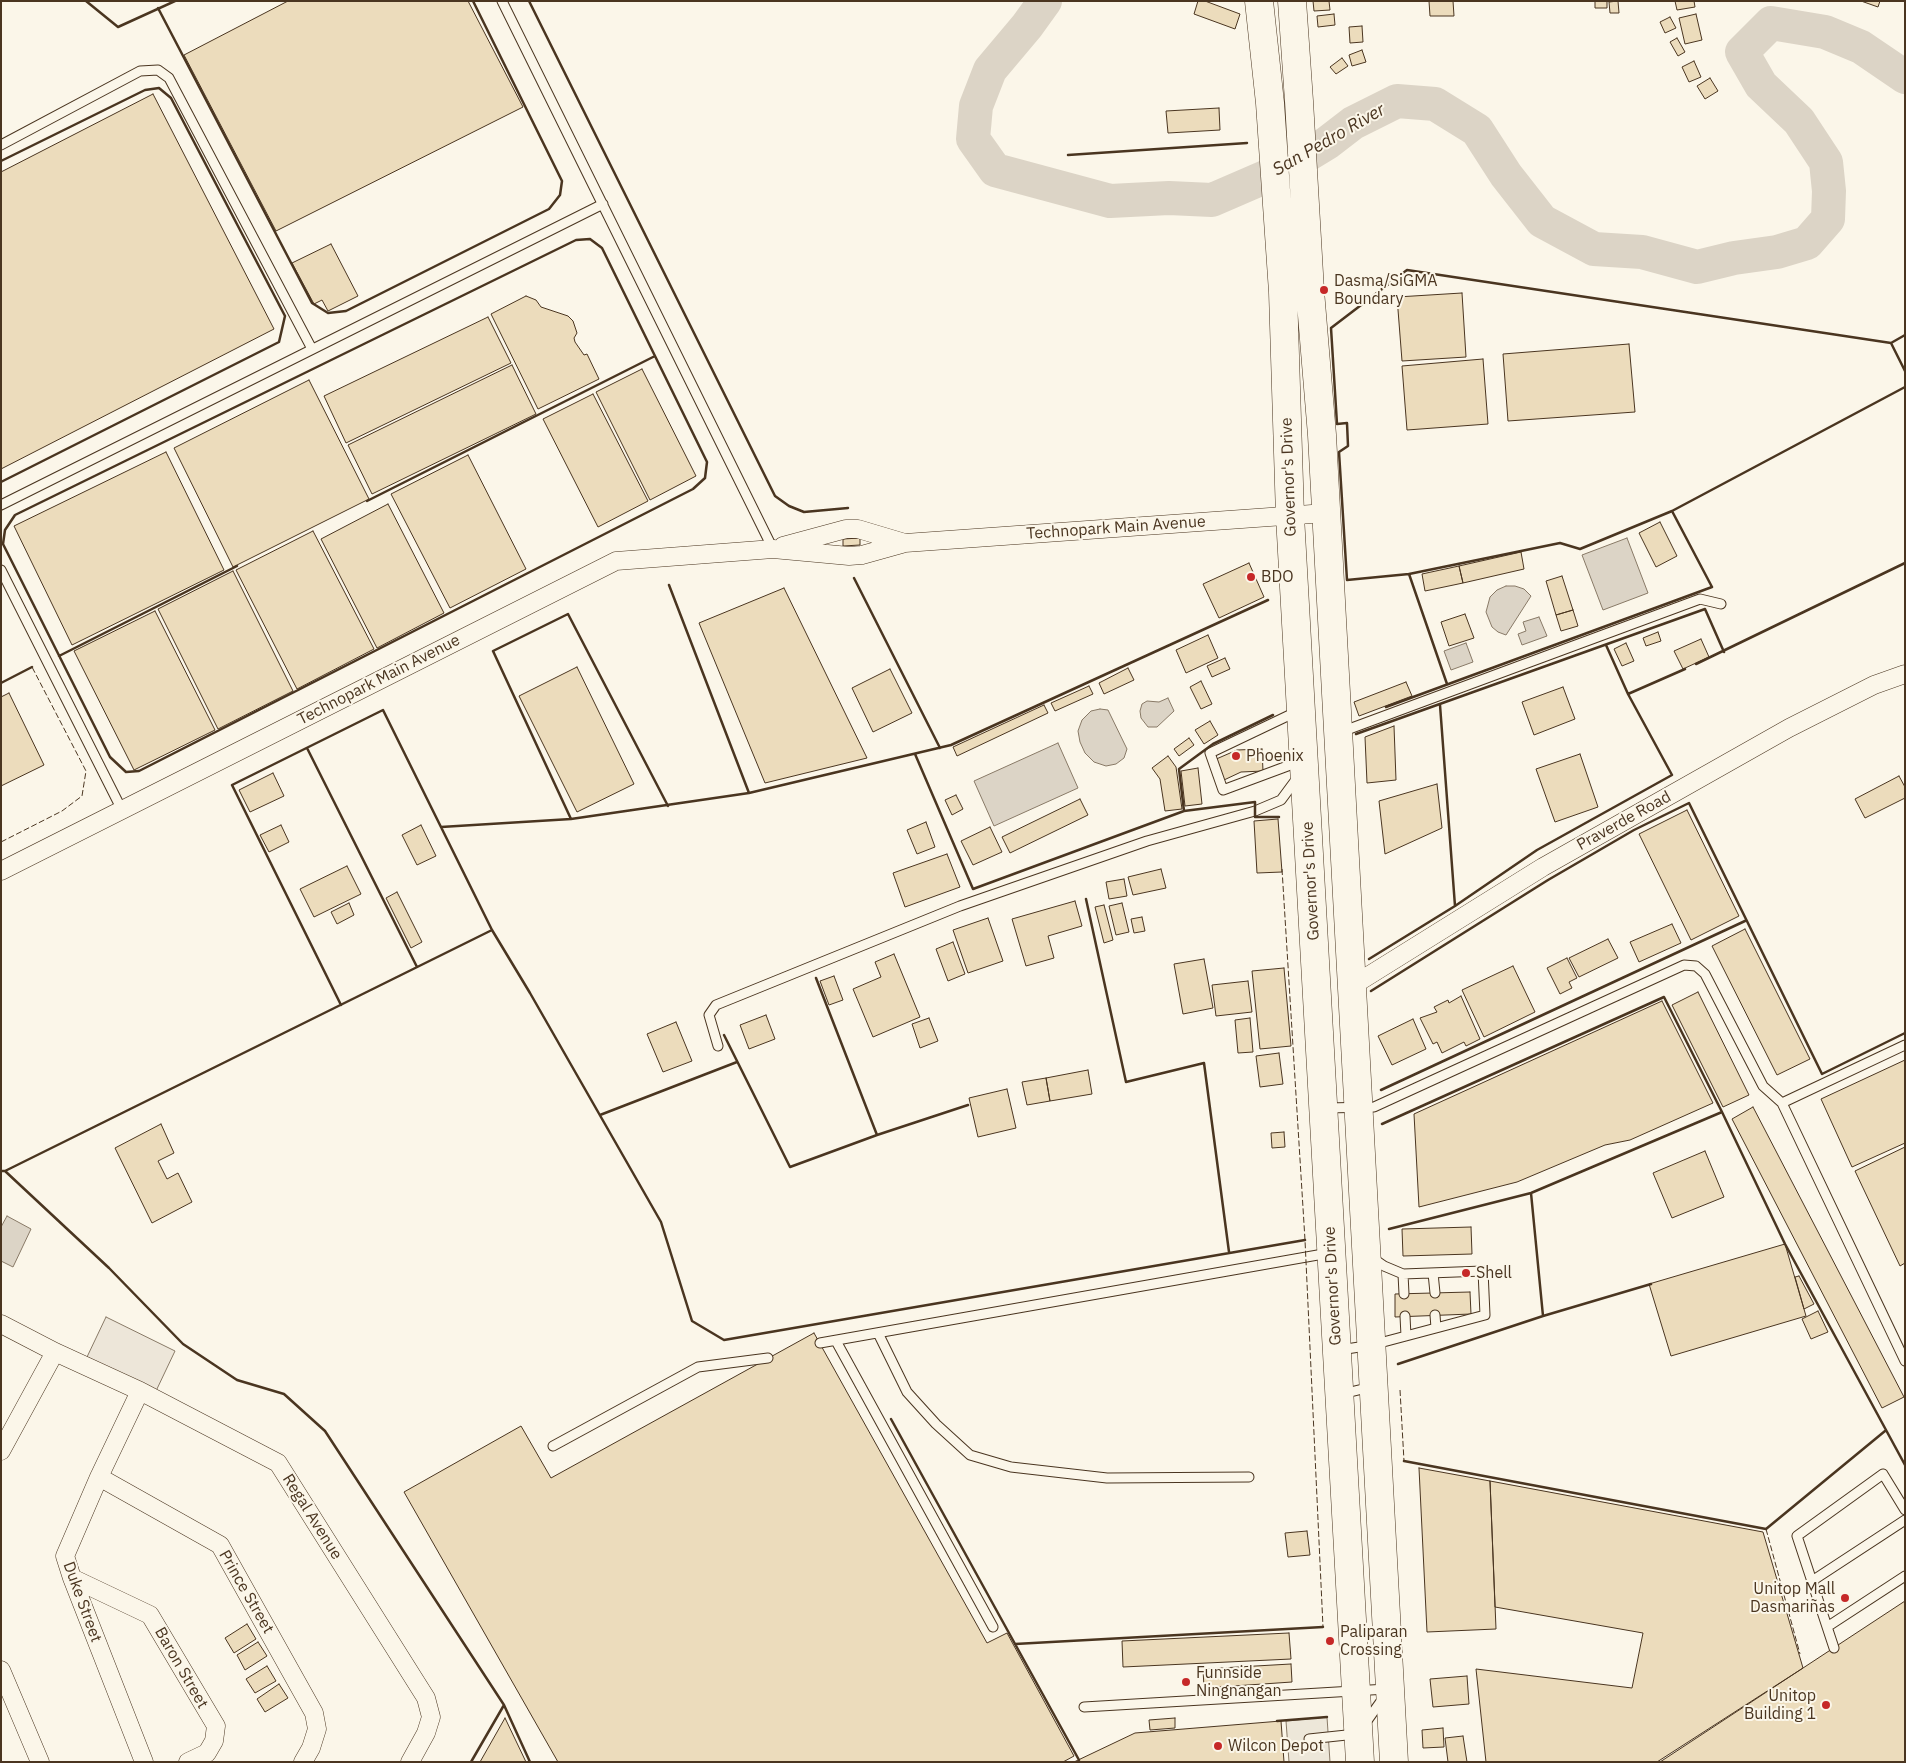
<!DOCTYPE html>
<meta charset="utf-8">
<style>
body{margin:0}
#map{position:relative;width:1906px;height:1763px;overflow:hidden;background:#fbf6e9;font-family:"IBM Plex Sans",sans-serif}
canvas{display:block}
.frame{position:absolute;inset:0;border:2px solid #4a3520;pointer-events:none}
</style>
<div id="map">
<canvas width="1906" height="1763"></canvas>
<div class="frame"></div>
</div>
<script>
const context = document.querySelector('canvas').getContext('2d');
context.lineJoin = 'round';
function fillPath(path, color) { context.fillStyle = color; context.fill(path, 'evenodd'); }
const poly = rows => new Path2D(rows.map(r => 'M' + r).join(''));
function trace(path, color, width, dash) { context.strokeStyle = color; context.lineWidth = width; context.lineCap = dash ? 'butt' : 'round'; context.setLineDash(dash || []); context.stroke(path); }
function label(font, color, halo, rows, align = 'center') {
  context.font = font + ' "IBM Plex Sans",sans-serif'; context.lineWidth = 4; context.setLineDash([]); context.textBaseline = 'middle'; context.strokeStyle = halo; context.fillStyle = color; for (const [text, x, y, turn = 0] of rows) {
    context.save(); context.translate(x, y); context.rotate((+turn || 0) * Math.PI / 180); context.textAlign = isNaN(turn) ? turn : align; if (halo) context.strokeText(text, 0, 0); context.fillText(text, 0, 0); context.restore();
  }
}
const green = poly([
 [106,1317,175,1351,156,1391,87,1357,106,1317]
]);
const parking = poly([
 [1327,1717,1330,1762,1289,1762,1286,1721,1327,1717]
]);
const water = poly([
 [1627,538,1648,593,1603,610,1582,555,1627,538],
 [1506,586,1515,586,1524,589,1531,596,1506,635,1498,632,1492,627,1486,612,1490,597,1497,590,1506,586],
 [1539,617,1547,636,1522,645,1518,634,1526,631,1523,622,1539,617],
 [1466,643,1473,662,1451,670,1444,651,1466,643],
 [1168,698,1174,711,1157,727,1148,727,1141,718,1140,711,1142,704,1147,701,1159,702,1168,698],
 [1100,709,1108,710,1127,749,1124,758,1116,764,1106,766,1094,762,1085,753,1080,742,1078,731,1082,720,1091,711,1100,709],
 [1058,743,1078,788,994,826,974,781,1058,743],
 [7,1216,31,1229,13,1267,1,1261,1,1227,7,1216]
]);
const river = poly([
 [1045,1,1027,26,990,70,976,106,973,139,995,170,1110,201,1169,198,1212,200,1286,168,1327,143,1353,123,1397,101,1435,104,1477,130,1506,175,1542,221,1594,249,1642,252,1697,267,1734,258,1777,252,1807,243,1828,219,1829,191,1826,162,1799,121,1761,85,1742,52,1771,23,1825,32,1861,47,1905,77]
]);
const building = poly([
 [288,1,468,1,523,107,276,231,184,55,288,1],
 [1198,1,1205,1,1240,14,1235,29,1194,14,1198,1],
 [1313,1,1329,1,1330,10,1314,11,1313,1],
 [1429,1,1453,1,1454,16,1430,16,1429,1],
 [1595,1,1607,1,1607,8,1595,8,1595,1],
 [1618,1,1619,13,1610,13,1609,2,1618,1],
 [1675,1,1694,1,1695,7,1677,10,1675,1],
 [1861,1,1880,1,1878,7,1861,1],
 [1334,14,1335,25,1318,27,1317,16,1334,14],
 [1696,14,1702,40,1685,44,1679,18,1696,14],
 [1670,17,1676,28,1665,33,1660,22,1670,17],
 [1362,26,1363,42,1350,43,1349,27,1362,26],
 [1677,38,1685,52,1678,56,1670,42,1677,38],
 [1362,50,1366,62,1352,66,1349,55,1362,50],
 [1342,58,1348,66,1336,74,1330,67,1342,58],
 [1694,61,1701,77,1689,82,1682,67,1694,61],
 [1710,78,1718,91,1705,99,1697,86,1710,78],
 [153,94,274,329,1,469,1,172,153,94],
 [1219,108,1220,130,1168,133,1166,111,1219,108],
 [331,244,358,296,328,311,322,300,314,304,292,263,331,244],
 [1462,293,1466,357,1402,361,1397,297,1462,293],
 [526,296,536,300,541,307,568,316,573,321,577,333,574,338,575,342,584,355,587,354,599,379,538,409,491,314,526,296],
 [488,317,511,363,346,443,324,396,488,317],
 [1629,344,1635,412,1508,421,1503,354,1629,344],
 [1483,359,1488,424,1407,430,1402,366,1483,359],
 [512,365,536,414,372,494,348,445,512,365],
 [642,369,696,476,650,500,596,392,642,369],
 [309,380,369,499,233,567,174,448,309,380],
 [593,394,648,501,598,527,543,419,593,394],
 [166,452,224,570,72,645,14,526,166,452],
 [468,455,526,569,450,608,391,494,468,455],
 [388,504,444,613,377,648,321,539,388,504],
 [1660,522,1677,556,1656,567,1639,533,1660,522],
 [313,531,374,649,297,689,236,570,313,531],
 [860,538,860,545,843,546,843,539,860,538],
 [1521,552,1524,569,1463,583,1459,566,1521,552],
 [1249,563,1264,597,1219,618,1203,584,1249,563],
 [1459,566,1463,583,1425,591,1422,574,1459,566],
 [233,571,293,691,218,729,158,609,233,571],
 [1562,576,1573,610,1556,615,1546,581,1562,576],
 [784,588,867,758,765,783,699,623,784,588],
 [1573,610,1578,626,1561,631,1556,615,1573,610],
 [155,611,215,730,134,770,74,651,155,611],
 [1465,614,1474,638,1449,646,1441,622,1465,614],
 [1658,632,1661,641,1646,646,1643,638,1658,632],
 [1208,635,1218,658,1186,673,1176,650,1208,635],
 [1701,639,1709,657,1683,669,1674,651,1701,639],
 [1626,643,1634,661,1622,666,1614,649,1626,643],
 [1225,658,1230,669,1212,677,1207,666,1225,658],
 [577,667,634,784,577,812,519,696,577,667],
 [1128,668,1134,680,1104,694,1099,683,1128,668],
 [890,669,912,713,873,732,852,688,890,669],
 [1201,681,1212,704,1201,709,1190,687,1201,681],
 [1406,682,1412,696,1359,716,1354,702,1406,682],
 [1089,686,1093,694,1055,711,1051,703,1089,686],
 [1563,687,1575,719,1534,735,1522,702,1563,687],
 [9,693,44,765,1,786,1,697,9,693],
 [1044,705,1048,713,957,756,953,747,1044,705],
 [1210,721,1218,735,1204,744,1195,730,1210,721],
 [1394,726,1396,780,1367,783,1365,737,1394,726],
 [1189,738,1194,745,1179,756,1174,749,1189,738],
 [1262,749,1263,771,1241,772,1224,780,1214,760,1237,750,1262,749],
 [1580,754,1598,807,1555,822,1536,769,1580,754],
 [1168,756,1176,767,1182,809,1165,811,1160,779,1152,768,1168,756],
 [1198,768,1202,804,1185,806,1181,771,1198,768],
 [273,773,284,796,250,812,239,790,273,773],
 [1899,776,1905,787,1905,798,1865,818,1855,799,1899,776],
 [1437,784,1442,828,1385,854,1379,801,1437,784],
 [956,795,963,809,952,815,945,800,956,795],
 [1080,799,1088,815,1010,853,1002,837,1080,799],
 [1687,810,1739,916,1691,940,1639,834,1687,810],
 [1278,819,1282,872,1257,873,1254,821,1278,819],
 [926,822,935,847,917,854,907,830,926,822],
 [281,825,289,842,269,852,260,835,281,825],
 [421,825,436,856,417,865,402,835,421,825],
 [990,827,1002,852,973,865,961,841,990,827],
 [947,854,960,887,905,907,893,873,947,854],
 [347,866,361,894,314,917,300,889,347,866],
 [1161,869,1166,888,1133,895,1128,877,1161,869],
 [1124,879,1127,896,1109,899,1106,882,1124,879],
 [397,892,422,942,411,948,386,898,397,892],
 [1075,901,1082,926,1048,936,1054,958,1026,966,1012,919,1075,901],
 [349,903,354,915,337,924,331,912,349,903],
 [1122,903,1129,932,1116,935,1109,906,1122,903],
 [1104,905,1113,940,1104,943,1095,907,1104,905],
 [1142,917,1145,931,1134,933,1131,919,1142,917],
 [988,918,1003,961,968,973,953,930,988,918],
 [1672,924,1681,943,1639,962,1630,942,1672,924],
 [1745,929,1810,1059,1777,1075,1712,946,1745,929],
 [1608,939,1618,958,1579,977,1569,958,1608,939],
 [953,942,965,974,948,981,936,949,953,942],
 [894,954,920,1017,873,1037,853,989,881,977,875,962,894,954],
 [1567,958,1577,978,1569,982,1572,988,1560,994,1547,968,1567,958],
 [1204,959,1213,1008,1183,1014,1174,964,1204,959],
 [1513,966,1535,1012,1484,1037,1462,990,1513,966],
 [1284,968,1291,1046,1260,1049,1252,971,1284,968],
 [834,976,843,1000,829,1005,820,981,834,976],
 [1248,981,1252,1012,1216,1016,1212,985,1248,981],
 [1698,992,1749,1095,1723,1107,1672,1005,1698,992],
 [1461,996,1480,1039,1466,1046,1464,1042,1442,1053,1437,1042,1433,1044,1420,1018,1437,1012,1434,1007,1448,1000,1449,1003,1461,996],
 [1662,1001,1713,1103,1630,1140,1605,1145,1517,1182,1419,1207,1414,1114,1662,1001],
 [766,1015,775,1039,749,1049,740,1025,766,1015],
 [929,1018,938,1041,920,1048,912,1024,929,1018],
 [1250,1018,1253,1052,1238,1053,1235,1020,1250,1018],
 [1413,1019,1426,1049,1392,1065,1378,1036,1413,1019],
 [676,1022,692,1061,663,1072,647,1034,676,1022],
 [1279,1053,1283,1084,1260,1087,1256,1056,1279,1053],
 [1905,1060,1905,1143,1852,1167,1821,1099,1905,1060],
 [1088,1070,1092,1094,1050,1101,1046,1078,1088,1070],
 [1046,1078,1050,1101,1027,1105,1022,1082,1046,1078],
 [1007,1089,1016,1128,978,1137,969,1098,1007,1089],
 [1753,1107,1904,1397,1882,1408,1732,1119,1753,1107],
 [161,1124,174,1153,158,1161,167,1179,178,1173,192,1202,152,1223,115,1148,161,1124],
 [1284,1132,1285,1147,1272,1148,1271,1133,1284,1132],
 [1905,1147,1905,1263,1900,1266,1855,1171,1905,1147],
 [1705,1151,1724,1197,1672,1218,1653,1173,1705,1151],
 [1471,1227,1472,1254,1403,1256,1402,1229,1471,1227],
 [1785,1244,1806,1316,1671,1356,1649,1284,1785,1244],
 [1799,1276,1814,1304,1804,1309,1795,1277,1799,1276],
 [1470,1292,1471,1314,1395,1317,1395,1294,1470,1292],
 [1818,1311,1828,1332,1811,1339,1802,1319,1818,1311],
 [814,1333,987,1643,1007,1633,1074,1756,1063,1762,558,1762,404,1492,521,1426,551,1478,814,1333],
 [1419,1468,1490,1481,1496,1629,1427,1632,1419,1468],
 [1490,1481,1763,1532,1803,1668,1657,1762,1486,1762,1476,1669,1632,1688,1643,1633,1495,1607,1490,1481],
 [1307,1531,1310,1555,1288,1557,1285,1533,1307,1531],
 [1905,1601,1905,1762,1660,1762,1905,1601],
 [247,1624,256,1639,234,1653,225,1638,247,1624],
 [1289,1633,1291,1659,1123,1667,1122,1641,1289,1633],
 [258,1642,267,1656,245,1670,237,1655,258,1642],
 [1291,1664,1292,1682,1204,1688,1203,1669,1291,1664],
 [267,1666,276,1681,255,1693,246,1679,267,1666],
 [1467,1676,1469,1704,1433,1707,1430,1679,1467,1676],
 [279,1684,288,1698,265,1712,257,1699,279,1684],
 [505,1718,526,1762,480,1762,505,1718],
 [1175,1718,1175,1728,1150,1730,1149,1720,1175,1718],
 [1281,1721,1284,1762,1074,1762,1135,1733,1281,1721],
 [1443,1728,1444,1747,1423,1748,1422,1730,1443,1728],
 [1463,1736,1467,1762,1448,1762,1445,1738,1463,1736]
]);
const lane = poly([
 [502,1,773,549],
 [1,145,140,71,158,70,169,78,312,349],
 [1,505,603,204],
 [1,570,122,810],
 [1298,711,1210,753,1223,790,1301,761],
 [1341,732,1700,599,1721,604],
 [718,1046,709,1015,716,1005,960,906,1147,841,1255,811,1281,800,1298,777],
 [1782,1103,1905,1045],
 [1326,1108,1374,1107,1684,965,1696,966,1705,974,1763,1086,1782,1103,1905,1361],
 [1433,1273,1435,1293],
 [1403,1274,1404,1294],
 [1435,1315,1436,1328],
 [1405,1316,1406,1336],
 [878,1333,907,1392,936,1424,970,1455,1011,1467,1107,1478,1249,1477],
 [836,1341,993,1627],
 [820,1343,1329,1253],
 [1340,1350,1372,1345,1485,1315,1483,1271,1403,1274,1384,1266,1371,1257],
 [1342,1394,1371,1387],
 [553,1446,698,1367,768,1358],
 [1812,1581,1905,1520],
 [1827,1627,1905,1576],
 [1834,1648,1797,1536,1883,1474,1905,1510],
 [1084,1707,1387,1689],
 [1364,1725,1384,1697],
 [1309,1739,1356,1734]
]);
const street = poly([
 [783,546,846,529,858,529,905,543],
 [1,871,616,561,773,549,849,556,862,555,905,543,1326,513],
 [1352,986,1543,867,1789,728,1874,685,1905,674],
 [1,1324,55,1352,140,1391,278,1463,426,1698,431,1717,426,1733,410,1762],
 [140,1391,99,1477,65,1556,72,1578,144,1762],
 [1,1451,55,1352],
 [99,1477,220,1545,314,1713,317,1729,311,1748,303,1762],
 [72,1578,150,1615,216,1726,214,1741,207,1753,188,1762],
 [1,1670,40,1762]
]);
const highway = poly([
 [1259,1,1270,103,1283,292,1290,516,1360,1762],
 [1292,1,1299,101,1310,291,1322,435,1394,1762]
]);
const fence = poly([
 [1,842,62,811,82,796,86,771,32,667],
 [1282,869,1305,1240,1323,1627],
 [1400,1390,1404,1461],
 [1766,1529,1800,1654]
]);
const wall = poly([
 [86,1,118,27,175,1],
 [529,1,775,496,789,506,804,512,848,508],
 [158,8,312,303,328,313,346,311,549,209,560,195,562,181,473,1],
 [1068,155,1247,143],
 [1,161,145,90,159,88,171,98,285,316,279,342,1,482],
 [590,239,602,248,707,462,705,478,693,489,139,771,126,772,110,757,3,544,5,530,15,515,576,240,590,239],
 [1905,335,1891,343,1407,270,1331,328,1337,424,1347,423,1348,446,1339,452,1347,580,1409,574,1560,543,1580,549,1672,511,1905,387],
 [1891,343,1905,371],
 [367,501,655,356],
 [1409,574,1447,684],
 [854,578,940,748],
 [669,585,749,793],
 [59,656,237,566],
 [1696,664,1905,563],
 [1,683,32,667],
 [1628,694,1685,669],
 [1440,705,1455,906],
 [1386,707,1712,587,1672,511],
 [1356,734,1705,609,1724,652],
 [307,748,417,967],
 [915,754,973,889,1184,811,1255,802,1255,817,1279,817],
 [1184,811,1179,769,1213,744,1273,715],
 [571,819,493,651,568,614,668,806],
 [441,827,571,819,749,793,951,745,1268,600],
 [1086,899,1126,1082,1204,1063,1229,1252],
 [1369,959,1455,906,1537,850,1672,775,1628,694,1606,645],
 [816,978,877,1135],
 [1371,991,1548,880,1634,830,1689,803,1822,1074,1905,1033],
 [341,1005,232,785,383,710,492,930,530,993,661,1222,692,1321,724,1340,1305,1240],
 [724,1035,790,1167,877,1135,968,1105],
 [1381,1090,1745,921],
 [600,1115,737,1062],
 [1382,1124,1664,997,1722,1112,1785,1244,1905,1465],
 [1,1171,5,1171,492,930],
 [5,1171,109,1268,183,1344,237,1380,284,1394,325,1431,504,1705,530,1762],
 [1531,1193,1543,1316],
 [1389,1229,1531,1193,1722,1112],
 [1398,1364,1543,1316,1651,1284],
 [891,1419,1079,1760],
 [1404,1461,1766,1529,1885,1431],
 [1015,1644,1323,1627],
 [1277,1721,1327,1717],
 [471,1762,504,1705]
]);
const markers = [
 [1324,290,5,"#c62828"],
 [1251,577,5,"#c62828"],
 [1236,756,5,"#c62828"],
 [1466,1273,5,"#c62828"],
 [1845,1598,5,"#c62828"],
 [1330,1641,5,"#c62828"],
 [1186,1682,5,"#c62828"],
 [1826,1705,5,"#c62828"],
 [1218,1746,5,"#c62828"]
];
const poiNames = [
 ["Dasma/SiGMA",1334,281],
 ["Boundary",1334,299],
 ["BDO",1261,577],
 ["Phoenix",1246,756],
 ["Shell",1476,1273],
 ["Unitop Mall",1835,1589,"right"],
 ["Dasmariñas",1835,1607,"right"],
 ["Paliparan",1340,1632],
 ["Crossing",1340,1650],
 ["Funnside",1196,1673],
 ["Ningnangan",1196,1691],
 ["Unitop",1816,1696,"right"],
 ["Building 1",1816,1714,"right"],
 ["Wilcon Depot",1228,1746]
];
const streetNames = [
 ["Governor's Drive",1289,477,-92],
 ["Technopark Main Avenue",1116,528,-4],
 ["Technopark Main Avenue",379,680,-27],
 ["Praverde Road",1624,821,-29],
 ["Governor's Drive",1311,881,-93],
 ["Governor's Drive",1333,1286,-93],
 ["Regal Avenue",312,1517,58],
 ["Prince Street",246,1592,60],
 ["Duke Street",82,1602,70],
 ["Baron Street",181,1668,60]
];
const waterNames = [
 ["San Pedro River",1329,140,-30]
];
fillPath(green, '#ede6d9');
trace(green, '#887966', 1);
fillPath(parking, '#ede7d9');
trace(parking, '#887966', 1);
fillPath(water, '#dcd4c6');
trace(water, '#887966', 1);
trace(river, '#dcd4c6', 34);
fillPath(building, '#ecdcbc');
trace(building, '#4a3520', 1);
trace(lane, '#4a3520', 11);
trace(street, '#4a3520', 19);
trace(highway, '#4a3520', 29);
trace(lane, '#fbf6e9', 9);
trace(street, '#fbf6e9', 18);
trace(highway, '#fbf6e9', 28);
trace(fence, '#4a3520', 1, [6, 2.5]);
trace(wall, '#4a3520', 2.5);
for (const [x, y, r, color] of markers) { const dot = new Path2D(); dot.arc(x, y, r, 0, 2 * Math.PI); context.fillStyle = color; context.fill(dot); trace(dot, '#fbf6e9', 2); }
label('16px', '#4a3520', '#fbf6e9', poiNames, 'left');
label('16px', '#4a3520', '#fbf6e9', streetNames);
label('italic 18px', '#4a3520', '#fbf6e9', waterNames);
</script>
